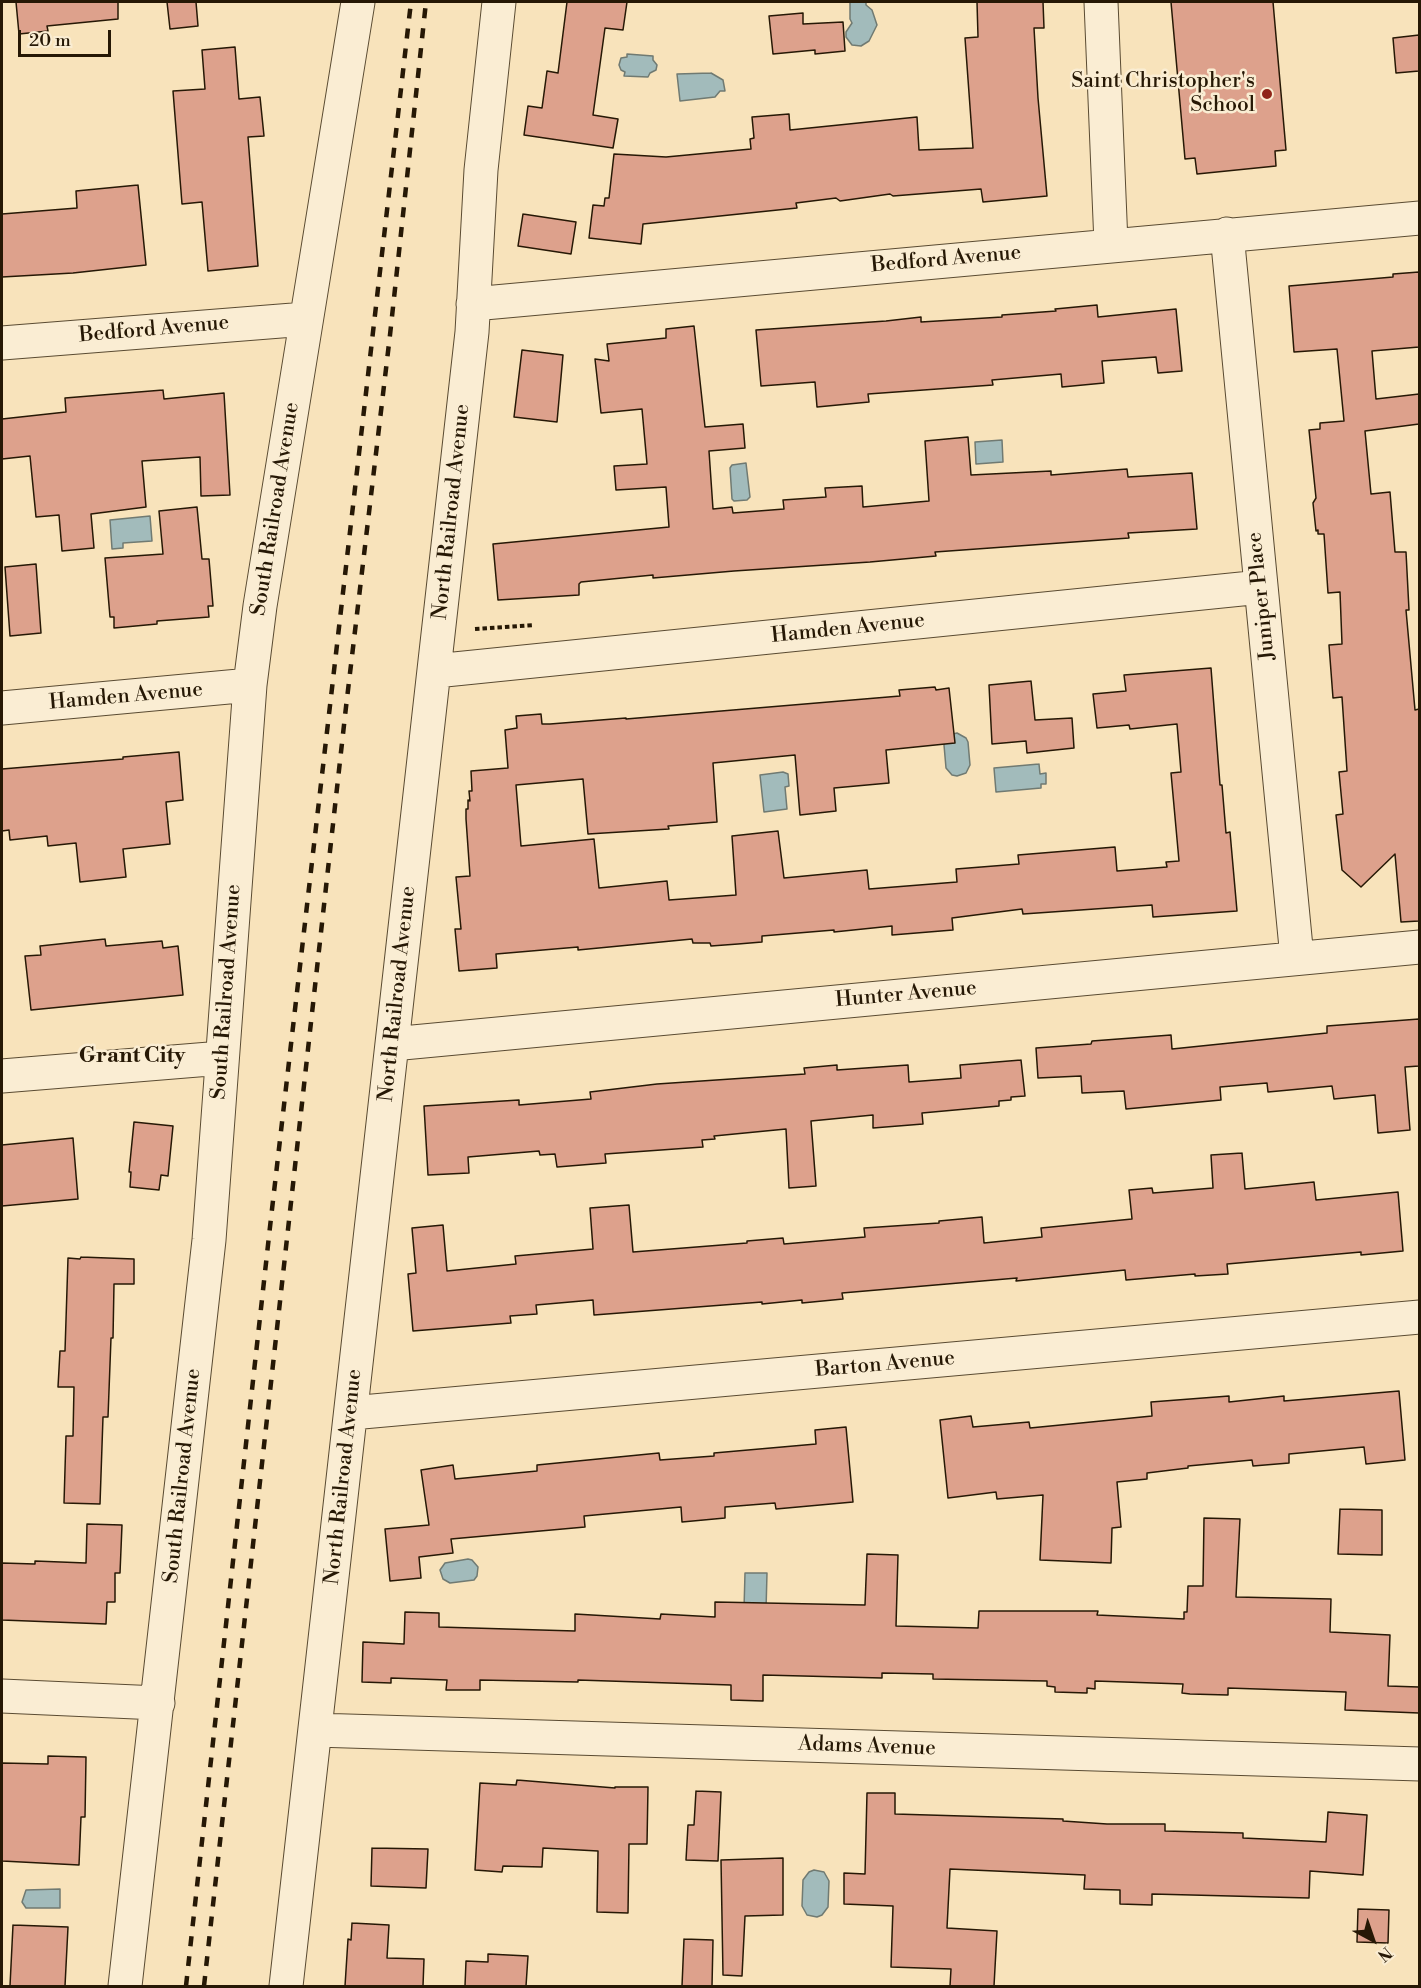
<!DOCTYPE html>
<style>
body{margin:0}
#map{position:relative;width:1421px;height:1988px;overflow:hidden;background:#f8e3bb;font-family:"Libre Bodoni",serif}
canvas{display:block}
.frame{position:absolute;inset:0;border:3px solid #261805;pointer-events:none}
.north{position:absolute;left:1343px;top:1910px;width:60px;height:60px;-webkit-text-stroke:4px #faedd3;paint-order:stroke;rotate:140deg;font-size:16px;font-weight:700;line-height:24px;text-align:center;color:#261805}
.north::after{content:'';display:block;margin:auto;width:21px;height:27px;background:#261805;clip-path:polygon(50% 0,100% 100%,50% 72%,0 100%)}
.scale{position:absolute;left:18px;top:30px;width:93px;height:27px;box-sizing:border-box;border:3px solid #261805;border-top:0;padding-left:8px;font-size:18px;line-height:21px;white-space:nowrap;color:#261805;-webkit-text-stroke:4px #faedd3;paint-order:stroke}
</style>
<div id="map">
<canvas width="1421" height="1988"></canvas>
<div class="frame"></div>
<div class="north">N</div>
<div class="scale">20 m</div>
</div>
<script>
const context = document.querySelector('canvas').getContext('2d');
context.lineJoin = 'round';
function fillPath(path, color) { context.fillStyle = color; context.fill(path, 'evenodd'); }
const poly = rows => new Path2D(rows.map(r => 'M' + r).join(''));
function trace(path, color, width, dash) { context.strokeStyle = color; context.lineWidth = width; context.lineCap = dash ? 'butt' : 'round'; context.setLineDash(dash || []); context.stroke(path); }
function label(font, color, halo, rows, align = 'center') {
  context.font = font + ' "Libre Bodoni",serif'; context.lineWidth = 5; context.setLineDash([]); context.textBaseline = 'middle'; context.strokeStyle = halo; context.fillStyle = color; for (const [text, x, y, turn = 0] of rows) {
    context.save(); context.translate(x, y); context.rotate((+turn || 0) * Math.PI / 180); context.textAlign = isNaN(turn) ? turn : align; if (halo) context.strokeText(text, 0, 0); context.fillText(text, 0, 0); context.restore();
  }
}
const water = poly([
 [850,2,866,2,866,5,872,10,877,25,869,41,861,46,852,45,846,37,846,32,852,23,850,19,850,2],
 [627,54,653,56,653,60,657,65,656,70,650,73,648,77,624,76,625,72,621,70,619,65,621,58,627,57,627,54],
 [711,73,723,80,725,91,720,91,715,97,680,101,677,74,711,73],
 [1002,440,1003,462,976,464,975,442,1002,440],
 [746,463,750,497,747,500,734,501,732,499,730,468,732,465,746,463],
 [150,516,152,541,123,543,123,548,112,549,110,520,150,516],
 [957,733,966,738,968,742,970,765,966,773,957,776,952,775,946,768,944,745,945,740,953,734,957,733],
 [1039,764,1040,774,1046,773,1046,784,1041,784,1041,788,996,792,994,768,1039,764],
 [783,772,788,774,789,786,785,787,787,809,764,812,760,775,783,772],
 [468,1559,472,1560,478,1567,477,1576,474,1580,450,1583,443,1579,440,1570,445,1563,468,1559],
 [745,1573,767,1573,766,1610,744,1609,745,1573],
 [814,1870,824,1872,829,1881,828,1907,822,1915,817,1917,807,1915,802,1906,803,1880,809,1872,814,1870],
 [60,1889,60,1908,26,1908,22,1902,26,1890,60,1889]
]);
const building = poly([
 [16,2,118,2,118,19,47,26,48,31,19,34,16,2],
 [167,2,196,2,198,26,170,29,167,2],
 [567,2,627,2,623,30,605,28,593,115,618,119,613,148,524,135,528,106,542,108,547,71,558,73,567,2],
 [977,2,1043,2,1044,28,1034,28,1038,98,1047,196,983,202,981,189,893,196,890,194,840,201,836,198,796,203,797,208,643,224,641,244,589,238,593,205,604,206,605,198,609,198,614,154,666,157,751,149,750,139,754,138,752,117,789,114,790,130,917,117,919,150,973,148,965,38,978,37,977,2],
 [1171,2,1273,2,1286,150,1275,151,1276,166,1197,174,1195,158,1185,159,1171,2],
 [803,13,803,24,843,22,845,51,815,54,815,50,773,54,769,16,803,13],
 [1419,35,1419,71,1396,73,1393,38,1419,35],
 [235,47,239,99,260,97,264,136,248,137,258,266,208,271,202,202,182,204,173,91,205,89,202,50,235,47],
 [138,185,146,265,73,273,2,277,2,214,77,208,76,191,138,185],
 [523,214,576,222,571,254,518,246,523,214],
 [1419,272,1419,347,1372,351,1376,399,1419,394,1419,424,1365,431,1371,494,1390,492,1395,552,1406,552,1409,610,1406,610,1415,710,1419,709,1419,921,1401,922,1395,854,1361,887,1342,870,1336,815,1343,814,1339,772,1347,771,1342,697,1333,698,1329,645,1342,644,1340,592,1328,593,1324,534,1318,534,1318,530,1316,531,1313,503,1316,498,1309,430,1320,429,1320,423,1344,421,1337,349,1294,352,1289,286,1393,277,1393,274,1419,272],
 [1097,305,1098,317,1176,309,1182,371,1158,373,1156,357,1102,361,1104,383,1062,387,1061,374,992,380,993,385,868,394,869,402,817,407,815,382,761,386,756,330,886,321,921,317,921,322,1002,317,1002,315,1056,311,1055,309,1097,305],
 [694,326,705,427,743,424,745,448,709,451,713,509,732,507,733,513,784,509,783,500,826,497,825,488,862,486,863,507,929,501,925,441,968,437,971,475,1051,471,1051,475,1127,469,1128,477,1192,473,1197,529,1128,533,1129,538,935,552,936,556,870,562,734,571,653,578,653,575,581,582,579,584,579,595,498,600,493,544,669,527,666,487,616,490,614,466,647,464,642,409,601,413,595,359,609,361,607,344,666,338,666,329,694,326],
 [522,350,563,355,557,422,514,417,522,350],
 [163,390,164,399,224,393,230,495,201,496,200,457,142,461,146,507,91,514,94,548,62,551,59,515,36,517,30,456,2,459,2,419,66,412,65,398,163,390],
 [197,507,202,559,209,559,213,606,208,606,209,617,157,621,157,624,114,628,114,617,110,617,105,558,163,554,159,511,197,507],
 [36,564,41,633,10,636,5,567,36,564],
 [1211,668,1220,785,1222,785,1226,833,1230,832,1237,911,1153,917,1152,905,1023,914,1022,909,952,918,953,930,892,935,892,926,834,932,834,930,762,936,762,942,738,944,711,946,710,943,693,943,692,939,578,950,578,947,496,954,497,968,459,971,455,929,461,929,456,877,470,876,466,819,466,809,468,809,468,800,470,801,469,791,472,791,471,771,508,768,505,730,517,728,516,716,541,714,542,724,550,724,626,718,626,719,900,696,899,690,935,687,936,690,949,688,955,743,886,750,889,783,834,788,836,811,800,815,795,755,713,763,717,822,668,826,669,829,588,834,583,779,516,785,521,846,594,839,599,888,667,881,669,900,736,895,732,836,778,831,784,878,867,870,869,889,957,882,956,869,1019,864,1018,855,1115,847,1117,871,1167,867,1166,862,1179,861,1171,773,1181,772,1177,724,1130,729,1129,725,1097,728,1093,694,1126,691,1124,675,1211,668],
 [1031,681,1035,720,1072,718,1074,748,1027,753,1026,741,992,744,989,685,1031,681],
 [179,752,183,800,166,802,170,844,123,849,126,877,80,882,76,843,48,846,47,836,10,840,9,830,2,831,2,769,123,759,123,757,179,752],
 [105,939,106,946,162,941,163,948,178,946,183,995,31,1010,25,956,41,955,40,946,105,939],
 [1419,1019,1419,1066,1405,1067,1410,1130,1378,1133,1375,1095,1334,1099,1332,1086,1268,1092,1267,1083,1220,1087,1221,1100,1126,1109,1124,1091,1082,1093,1081,1076,1038,1078,1036,1048,1091,1044,1092,1041,1171,1035,1172,1049,1327,1033,1327,1026,1419,1019],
 [1021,1060,1025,1096,1011,1097,1011,1100,999,1101,999,1106,922,1113,923,1124,873,1128,873,1115,811,1121,816,1186,789,1188,786,1129,714,1136,715,1139,702,1140,703,1147,605,1154,606,1163,557,1167,555,1154,540,1155,539,1151,468,1157,469,1173,428,1175,424,1106,519,1100,519,1105,591,1099,590,1092,657,1084,805,1074,804,1068,837,1065,837,1070,908,1065,909,1082,961,1078,960,1065,1021,1060],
 [134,1122,173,1126,168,1176,161,1175,159,1190,130,1187,131,1172,129,1172,134,1122],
 [73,1138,78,1199,2,1206,2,1145,73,1138],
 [1242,1153,1245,1189,1314,1182,1316,1200,1398,1192,1403,1251,1361,1255,1361,1252,1227,1264,1228,1274,1195,1276,1195,1274,1126,1280,1125,1270,1016,1281,1017,1278,842,1293,843,1299,802,1303,802,1300,762,1304,762,1302,594,1315,593,1300,536,1305,537,1314,510,1316,511,1323,413,1331,408,1274,416,1273,412,1228,443,1225,447,1271,516,1264,515,1256,593,1249,590,1208,629,1205,633,1252,747,1243,747,1241,783,1238,784,1244,865,1237,864,1228,939,1223,939,1221,982,1217,984,1243,1042,1237,1041,1228,1132,1219,1129,1190,1152,1188,1153,1193,1213,1188,1211,1155,1242,1153],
 [81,1257,134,1259,134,1284,114,1284,113,1338,111,1338,108,1417,103,1417,100,1504,64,1503,66,1436,73,1436,74,1387,58,1387,60,1351,65,1351,68,1258,80,1259,81,1257],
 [1399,1391,1405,1460,1366,1464,1364,1447,1289,1454,1289,1463,1253,1466,1252,1460,1188,1466,1188,1468,1147,1473,1147,1479,1117,1482,1121,1527,1112,1528,1111,1563,1040,1560,1043,1495,997,1499,996,1492,948,1498,940,1420,971,1416,973,1427,1029,1422,1030,1428,1152,1416,1151,1402,1229,1396,1229,1402,1284,1396,1284,1401,1399,1391],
 [846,1427,853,1502,776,1509,775,1503,725,1507,725,1518,682,1522,681,1507,584,1516,585,1527,451,1539,453,1553,419,1557,421,1578,390,1581,385,1529,429,1525,421,1470,453,1465,455,1479,537,1471,537,1465,659,1453,660,1460,714,1456,714,1453,816,1444,815,1430,846,1427],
 [1340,1509,1382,1510,1382,1555,1338,1554,1340,1509],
 [1204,1518,1240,1519,1236,1597,1331,1599,1330,1632,1390,1635,1388,1686,1419,1687,1419,1713,1345,1710,1346,1692,1228,1688,1228,1695,1190,1694,1182,1693,1183,1684,1095,1681,1095,1689,1087,1688,1087,1693,1055,1692,1055,1687,1047,1686,1047,1681,933,1679,933,1674,882,1673,882,1678,763,1675,763,1701,731,1700,731,1685,578,1680,578,1682,480,1680,480,1690,446,1690,447,1680,391,1678,391,1683,362,1682,363,1642,404,1644,405,1612,439,1613,439,1627,575,1631,575,1614,660,1619,661,1614,715,1617,715,1602,865,1605,867,1554,898,1555,896,1626,978,1628,979,1611,1098,1611,1097,1615,1184,1619,1184,1612,1187,1612,1188,1586,1203,1586,1204,1518],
 [87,1524,122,1525,120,1573,115,1573,115,1602,107,1602,106,1624,2,1620,2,1563,35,1564,35,1561,86,1563,87,1524],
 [48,1756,86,1757,85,1817,81,1817,79,1865,2,1861,2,1763,48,1764,48,1756],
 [517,1780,615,1788,615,1787,648,1787,647,1844,629,1844,628,1913,597,1912,598,1851,543,1848,542,1867,503,1866,502,1872,475,1870,480,1783,516,1785,517,1780],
 [696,1791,721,1792,718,1861,686,1860,688,1825,694,1825,696,1791],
 [867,1793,895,1793,895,1814,1063,1819,1063,1821,1107,1824,1165,1824,1165,1831,1243,1833,1243,1838,1286,1840,1326,1842,1328,1812,1367,1815,1363,1875,1310,1871,1309,1898,1152,1894,1152,1905,1120,1904,1120,1890,1084,1889,1085,1875,950,1869,947,1928,997,1931,994,1986,950,1986,951,1969,891,1967,893,1906,844,1904,844,1873,865,1874,867,1793],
 [372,1848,428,1849,426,1888,371,1886,372,1848],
 [783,1858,783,1915,745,1916,742,1976,723,1975,721,1860,783,1858],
 [1358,1909,1389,1910,1388,1943,1357,1942,1358,1909],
 [352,1923,389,1925,387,1958,424,1959,423,1986,345,1986,348,1939,351,1940,352,1923],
 [13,1925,68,1927,65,1986,10,1986,13,1925],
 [684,1939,713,1940,712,1986,682,1986,684,1939],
 [488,1954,528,1956,526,1986,465,1986,466,1961,488,1962,488,1954]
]);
const path = poly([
 [475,629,534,625]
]);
const minor = poly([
 [1101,2,1111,244],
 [1227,234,1297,958],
 [473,304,1420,218],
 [2,343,306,319],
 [435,671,1261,587],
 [2,708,250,685],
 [392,1044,1420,947],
 [2,1076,222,1058],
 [351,1413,1420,1317],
 [2,1696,158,1703],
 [315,1730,1420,1764],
 [125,1986,209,1240,250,685,260,606,358,2],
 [286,1986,472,332,481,170,499,2]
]);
const rail = poly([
 [186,1986,271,1218,411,2],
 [204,1986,346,707,390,335,426,2]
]);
const markers = [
 [1267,94,6,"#8f2418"]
];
const poiNames = [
 ["Saint Christopher's",1255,82],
 ["School",1255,106]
];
const streetNames = [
 ["Bedford Avenue",946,260,-5],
 ["Bedford Avenue",154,330,-5],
 ["South Railroad Avenue",276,509,-81],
 ["North Railroad Avenue",452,512,-84],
 ["Juniper Place",1262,596,-96],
 ["Hamden Avenue",848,629,-6],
 ["Hamden Avenue",126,697,-5],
 ["South Railroad Avenue",227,992,-86],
 ["North Railroad Avenue",398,994,-84],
 ["Hunter Avenue",906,995,-5],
 ["Barton Avenue",885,1365,-5],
 ["South Railroad Avenue",183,1476,-84],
 ["North Railroad Avenue",344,1477,-84],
 ["Adams Avenue",867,1747,2]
];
const neighbourhoodNames = [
 ["Grant City",132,1057]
];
fillPath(water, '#a2bbbb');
trace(water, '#707a72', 1.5);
fillPath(building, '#dda18c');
trace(building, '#261805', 1.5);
trace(minor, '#5a4b32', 35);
trace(path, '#261805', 4, [4.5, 3]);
trace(minor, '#faedd3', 33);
trace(rail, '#261805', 4.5, [10, 10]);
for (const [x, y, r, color] of markers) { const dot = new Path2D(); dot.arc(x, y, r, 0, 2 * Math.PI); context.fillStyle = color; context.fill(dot); trace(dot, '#faedd3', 2); }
label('21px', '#261805', '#faedd3', poiNames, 'right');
label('21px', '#261805', '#faedd3', streetNames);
label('bold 22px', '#261805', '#faedd3', neighbourhoodNames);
</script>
